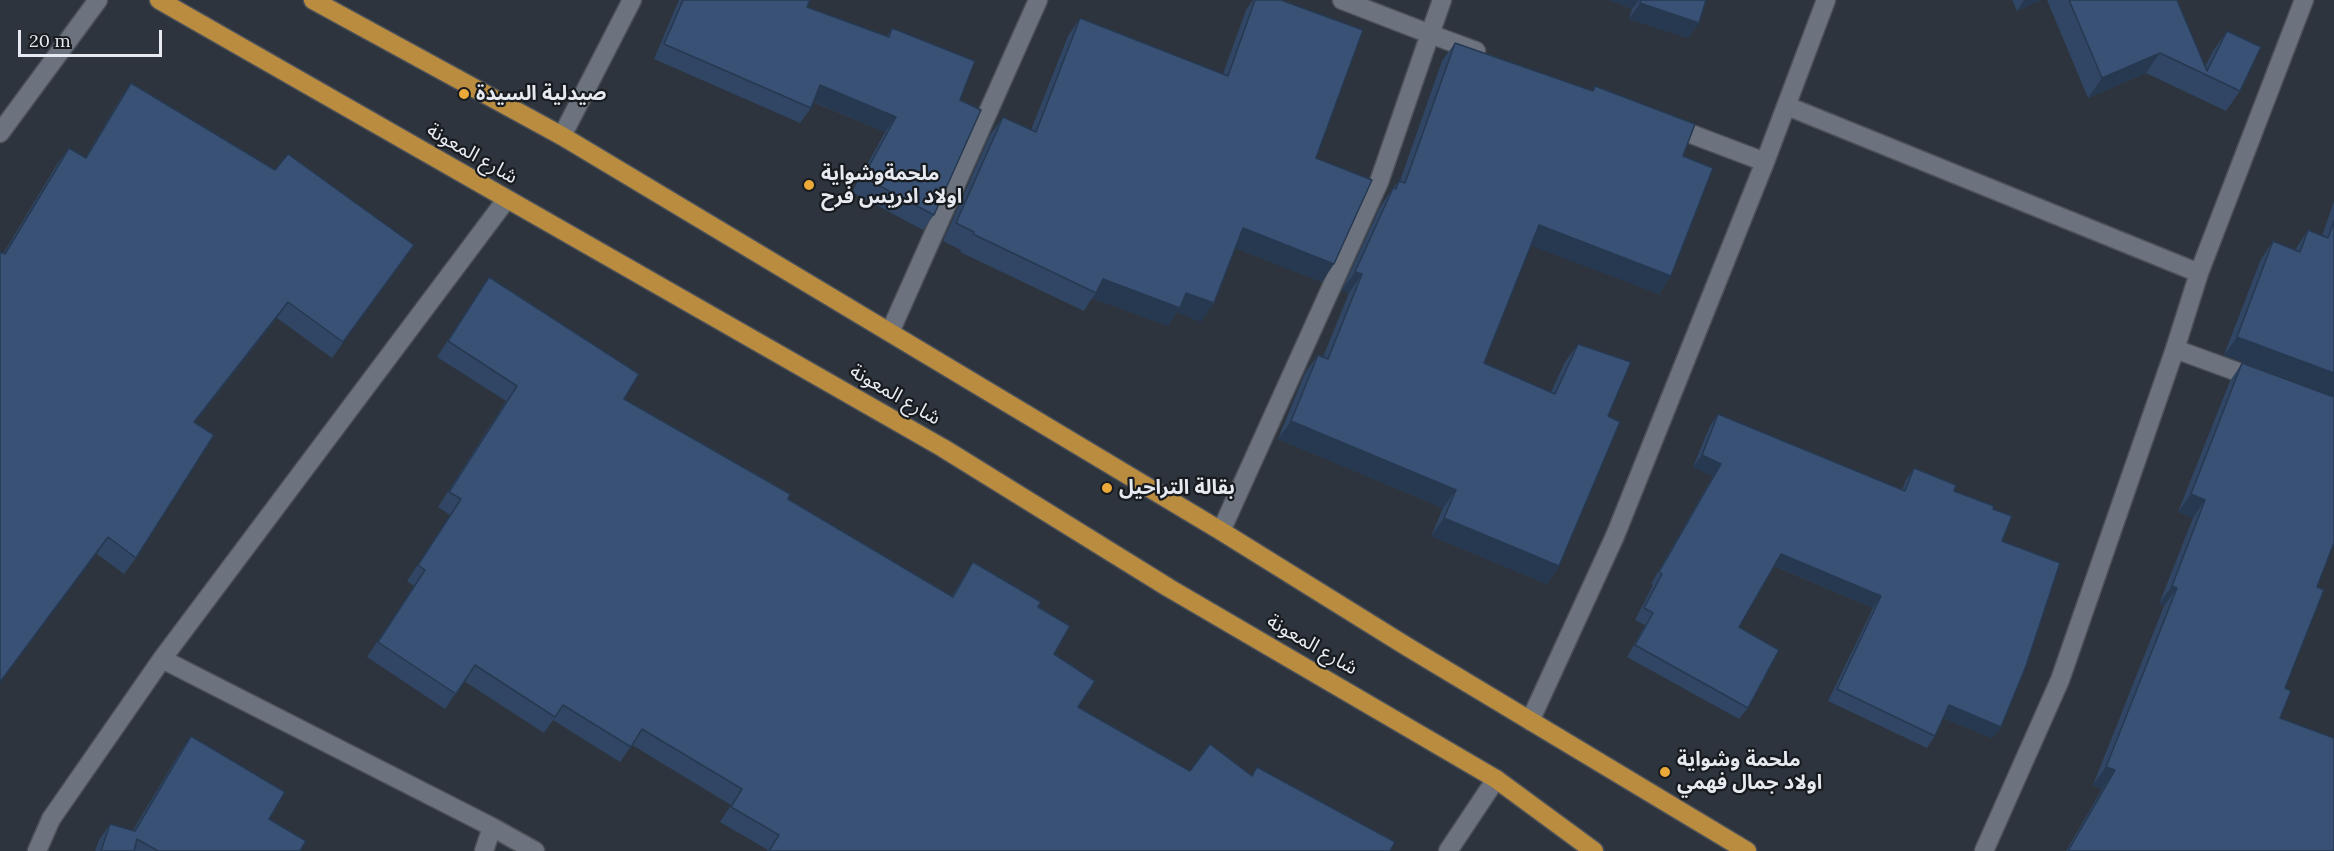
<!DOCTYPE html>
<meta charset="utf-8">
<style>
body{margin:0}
#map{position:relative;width:2334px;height:851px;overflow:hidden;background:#2d343d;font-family:Lora,serif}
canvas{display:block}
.scale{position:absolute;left:18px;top:30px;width:144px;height:27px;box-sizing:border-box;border:3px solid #e7ebf1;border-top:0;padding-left:8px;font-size:18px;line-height:21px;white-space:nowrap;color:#e7ebf1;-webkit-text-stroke:4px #181b1f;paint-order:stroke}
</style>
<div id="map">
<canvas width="2334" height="851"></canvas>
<div class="scale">20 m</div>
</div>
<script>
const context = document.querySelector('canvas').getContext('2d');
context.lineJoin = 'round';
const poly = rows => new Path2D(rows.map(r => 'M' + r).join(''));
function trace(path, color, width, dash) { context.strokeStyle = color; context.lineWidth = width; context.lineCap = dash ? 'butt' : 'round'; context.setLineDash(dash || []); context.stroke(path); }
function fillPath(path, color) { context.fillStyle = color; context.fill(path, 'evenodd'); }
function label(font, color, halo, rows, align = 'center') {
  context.font = font + ' Lora,"Noto Sans Arabic",serif'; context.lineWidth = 4.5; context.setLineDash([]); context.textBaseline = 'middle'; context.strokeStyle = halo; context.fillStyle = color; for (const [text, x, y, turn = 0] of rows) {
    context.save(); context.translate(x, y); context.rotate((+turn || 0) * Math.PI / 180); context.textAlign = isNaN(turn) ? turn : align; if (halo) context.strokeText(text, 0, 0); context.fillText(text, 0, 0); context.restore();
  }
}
const minor = poly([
 [1342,0,1430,34,1442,0],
 [1787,106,2199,273],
 [1670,126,1765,162],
 [0,133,98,0],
 [562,136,632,0],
 [890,332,1038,0],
 [2175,349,2257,379],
 [1221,531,1379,182,1430,34,1476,51],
 [162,659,492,827,535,851],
 [1530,721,1615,536,1765,162,1826,0],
 [37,851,51,819,162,659,506,200],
 [484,851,492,827],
 [1448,851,1496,779],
 [1984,851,2060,680,2175,349,2199,273,2304,0]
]);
const trunk = poly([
 [159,0,943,448,1169,588,1496,779,1594,851],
 [313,0,562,136,1221,531,1406,646,1747,851]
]);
const wall = poly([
 [679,0,810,0,807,7,887,36,892,28,960,100,934,215,923,230,852,192,885,132,813,102,811,108,800,123,654,59],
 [1253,0,1281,0,1316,158,1322,282,1235,248,1201,322,1177,312,1168,326,1092,298,1084,311,960,252,961,250,943,241,990,135,1003,117,1031,130,1068,36,1080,18,1223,74,1246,10],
 [1609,0,1706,0,1699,23,1688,38,1629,19,1632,9],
 [2012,0,2041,0,2017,11],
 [2047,0,2177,0,2205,67,2213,51,2227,31,2240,91,2226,111,2146,73,2088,98],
 [1455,43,1592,91,1595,86,1683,156,1671,276,1659,294,1531,245,1484,363,1551,392,1565,362,1578,344,1608,416,1559,566,1547,584,1431,536,1443,508,1278,439,1305,373,1318,355,1323,357,1349,293,1342,290,1380,207,1393,188,1399,181,1400,181,1442,61],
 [131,83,403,261,332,358,277,318,195,422,136,558,124,574,97,554,3,254,57,164,69,148,85,158,120,99],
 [2334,201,2334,396,2224,355,2261,259,2273,241,2295,250,2308,230,2322,236],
 [489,277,624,399,788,499,952,596,973,562,1038,607,1054,654,1078,707,1190,771,1252,775,1257,767,1390,851,767,851,768,850,720,822,731,805,632,745,620,762,553,720,544,733,464,681,445,709,367,657,414,586,407,581,450,515,438,507,506,401,437,357],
 [2242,363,2317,587,2285,688,2280,718,2334,851,2066,851,2102,789,2093,785,2164,606,2159,604,2193,518,2178,512,2230,381],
 [1718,414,1902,490,1906,480,1914,468,1954,491,1993,509,2002,541,2001,727,1992,738,1943,718,1935,736,1927,748,1828,701,1873,608,1774,566,1739,627,1748,708,1739,719,1627,657,1645,625,1635,620,1653,585,1651,584,1713,476,1693,467,1710,426],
 [191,736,269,819,300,851,95,851,99,840,110,824,133,830,180,752]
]);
const shadedWall = poly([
 [1609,0,1639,0,1632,9],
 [2024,0,2041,0,2017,11],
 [1640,3,1699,23,1688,38,1629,19],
 [2160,53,2146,73,2088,98,2102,78],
 [820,85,896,117,885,132,810,100],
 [1539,225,1671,276,1659,294,1526,244],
 [1243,228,1334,264,1322,282,1230,246],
 [1355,272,1362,274,1349,293,1342,290],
 [1103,279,1186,293,1214,303,1201,322,1177,312,1168,326,1092,298,1096,293],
 [288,302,277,318,182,438,194,422],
 [2237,337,2334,373,2334,396,2224,355],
 [1291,421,1456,490,1443,508,1278,439],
 [1702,455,1721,464,1713,476,1693,467],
 [2191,494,2205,500,2193,518,2178,512],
 [1444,518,1559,566,1547,584,1431,536],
 [108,537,97,554,0,683,0,682],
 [1781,554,1881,596,1873,608,1773,565],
 [2172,586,2177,588,2164,606,2159,604],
 [1949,705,2001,727,1992,738,1941,717],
 [2106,767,2115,770,2102,789,2093,785]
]);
const building = poly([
 [683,0,810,0,807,7,889,37,892,28,975,61,960,100,981,110,934,215,863,177,896,117,820,85,811,108,664,44,683,0],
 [1255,0,1281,0,1363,30,1316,158,1372,180,1334,264,1243,228,1214,303,1186,293,1180,308,1103,279,1096,293,973,234,974,232,956,223,1003,117,1036,132,1080,18,1228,76,1255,0],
 [1641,0,1706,0,1699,23,1640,3,1641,0],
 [2069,0,2177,0,2207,71,2227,31,2261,47,2240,91,2160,53,2102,78,2069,0],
 [1455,43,1593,91,1595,86,1695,124,1683,156,1713,168,1671,276,1539,225,1484,363,1555,394,1578,344,1631,362,1608,416,1620,422,1559,566,1444,518,1456,490,1291,421,1318,355,1328,359,1362,274,1355,272,1393,188,1396,189,1399,181,1405,183,1455,43],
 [131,83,275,170,288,154,414,245,343,342,288,302,194,422,214,435,136,558,108,537,0,682,0,252,5,254,69,148,86,158,131,83],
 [2334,221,2334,373,2237,337,2273,241,2300,252,2308,230,2328,238,2334,221],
 [489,277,639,374,624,399,790,494,788,499,953,597,973,562,1041,602,1038,607,1070,626,1054,654,1095,681,1078,707,1190,771,1210,744,1252,776,1257,767,1395,842,1390,851,769,851,779,835,731,807,742,789,642,729,631,747,563,705,555,717,475,665,456,694,378,642,425,570,418,565,461,499,449,492,517,386,448,341,489,277],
 [2242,363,2334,397,2334,543,2317,587,2324,590,2285,688,2291,691,2280,718,2334,738,2334,851,2068,851,2115,770,2106,767,2177,588,2172,586,2205,500,2191,494,2242,363],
 [1718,414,1905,491,1914,468,1956,485,1954,491,1994,506,1993,509,2012,516,2002,541,2060,563,2026,666,2001,727,1949,705,1935,736,1837,689,1881,596,1781,554,1739,627,1779,650,1748,708,1635,645,1653,613,1644,608,1662,574,1659,572,1721,464,1702,455,1718,414],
 [191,736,285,792,269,819,306,841,300,851,158,851,137,839,134,851,101,851,110,824,135,831,191,736]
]);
const markers = [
 [464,94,6,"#eba93a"],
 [809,185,6,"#eba93a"],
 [1107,488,6,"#eba93a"],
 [1665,772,6,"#eba93a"]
];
const poiNames = [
 ["صيدلية السيدة",476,94],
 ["ملحمةوشواية",821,174],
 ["اولاد ادريس فرح",821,197],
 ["بقالة التراحيل",1119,488],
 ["ملحمة وشواية",1677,760],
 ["اولاد جمال فهمي",1677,783]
];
const streetNames = [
 ["شارع المعونة",472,154,30],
 ["شارع المعونة",895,395,30],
 ["شارع المعونة",1312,645,30]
];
trace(minor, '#4c5159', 21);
trace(trunk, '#4c5159', 21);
trace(minor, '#6c737e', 18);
trace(trunk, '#ba8c3f', 18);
fillPath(wall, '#304664');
fillPath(shadedWall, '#273951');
fillPath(building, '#385174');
trace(building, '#273951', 1.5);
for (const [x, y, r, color] of markers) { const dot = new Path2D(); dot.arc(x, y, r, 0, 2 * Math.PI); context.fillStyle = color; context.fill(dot); trace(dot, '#181b1f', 2); }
label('bold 20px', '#e7ebf1', '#181b1f', poiNames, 'left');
label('20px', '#e7ebf1', '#181b1f', streetNames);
</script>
